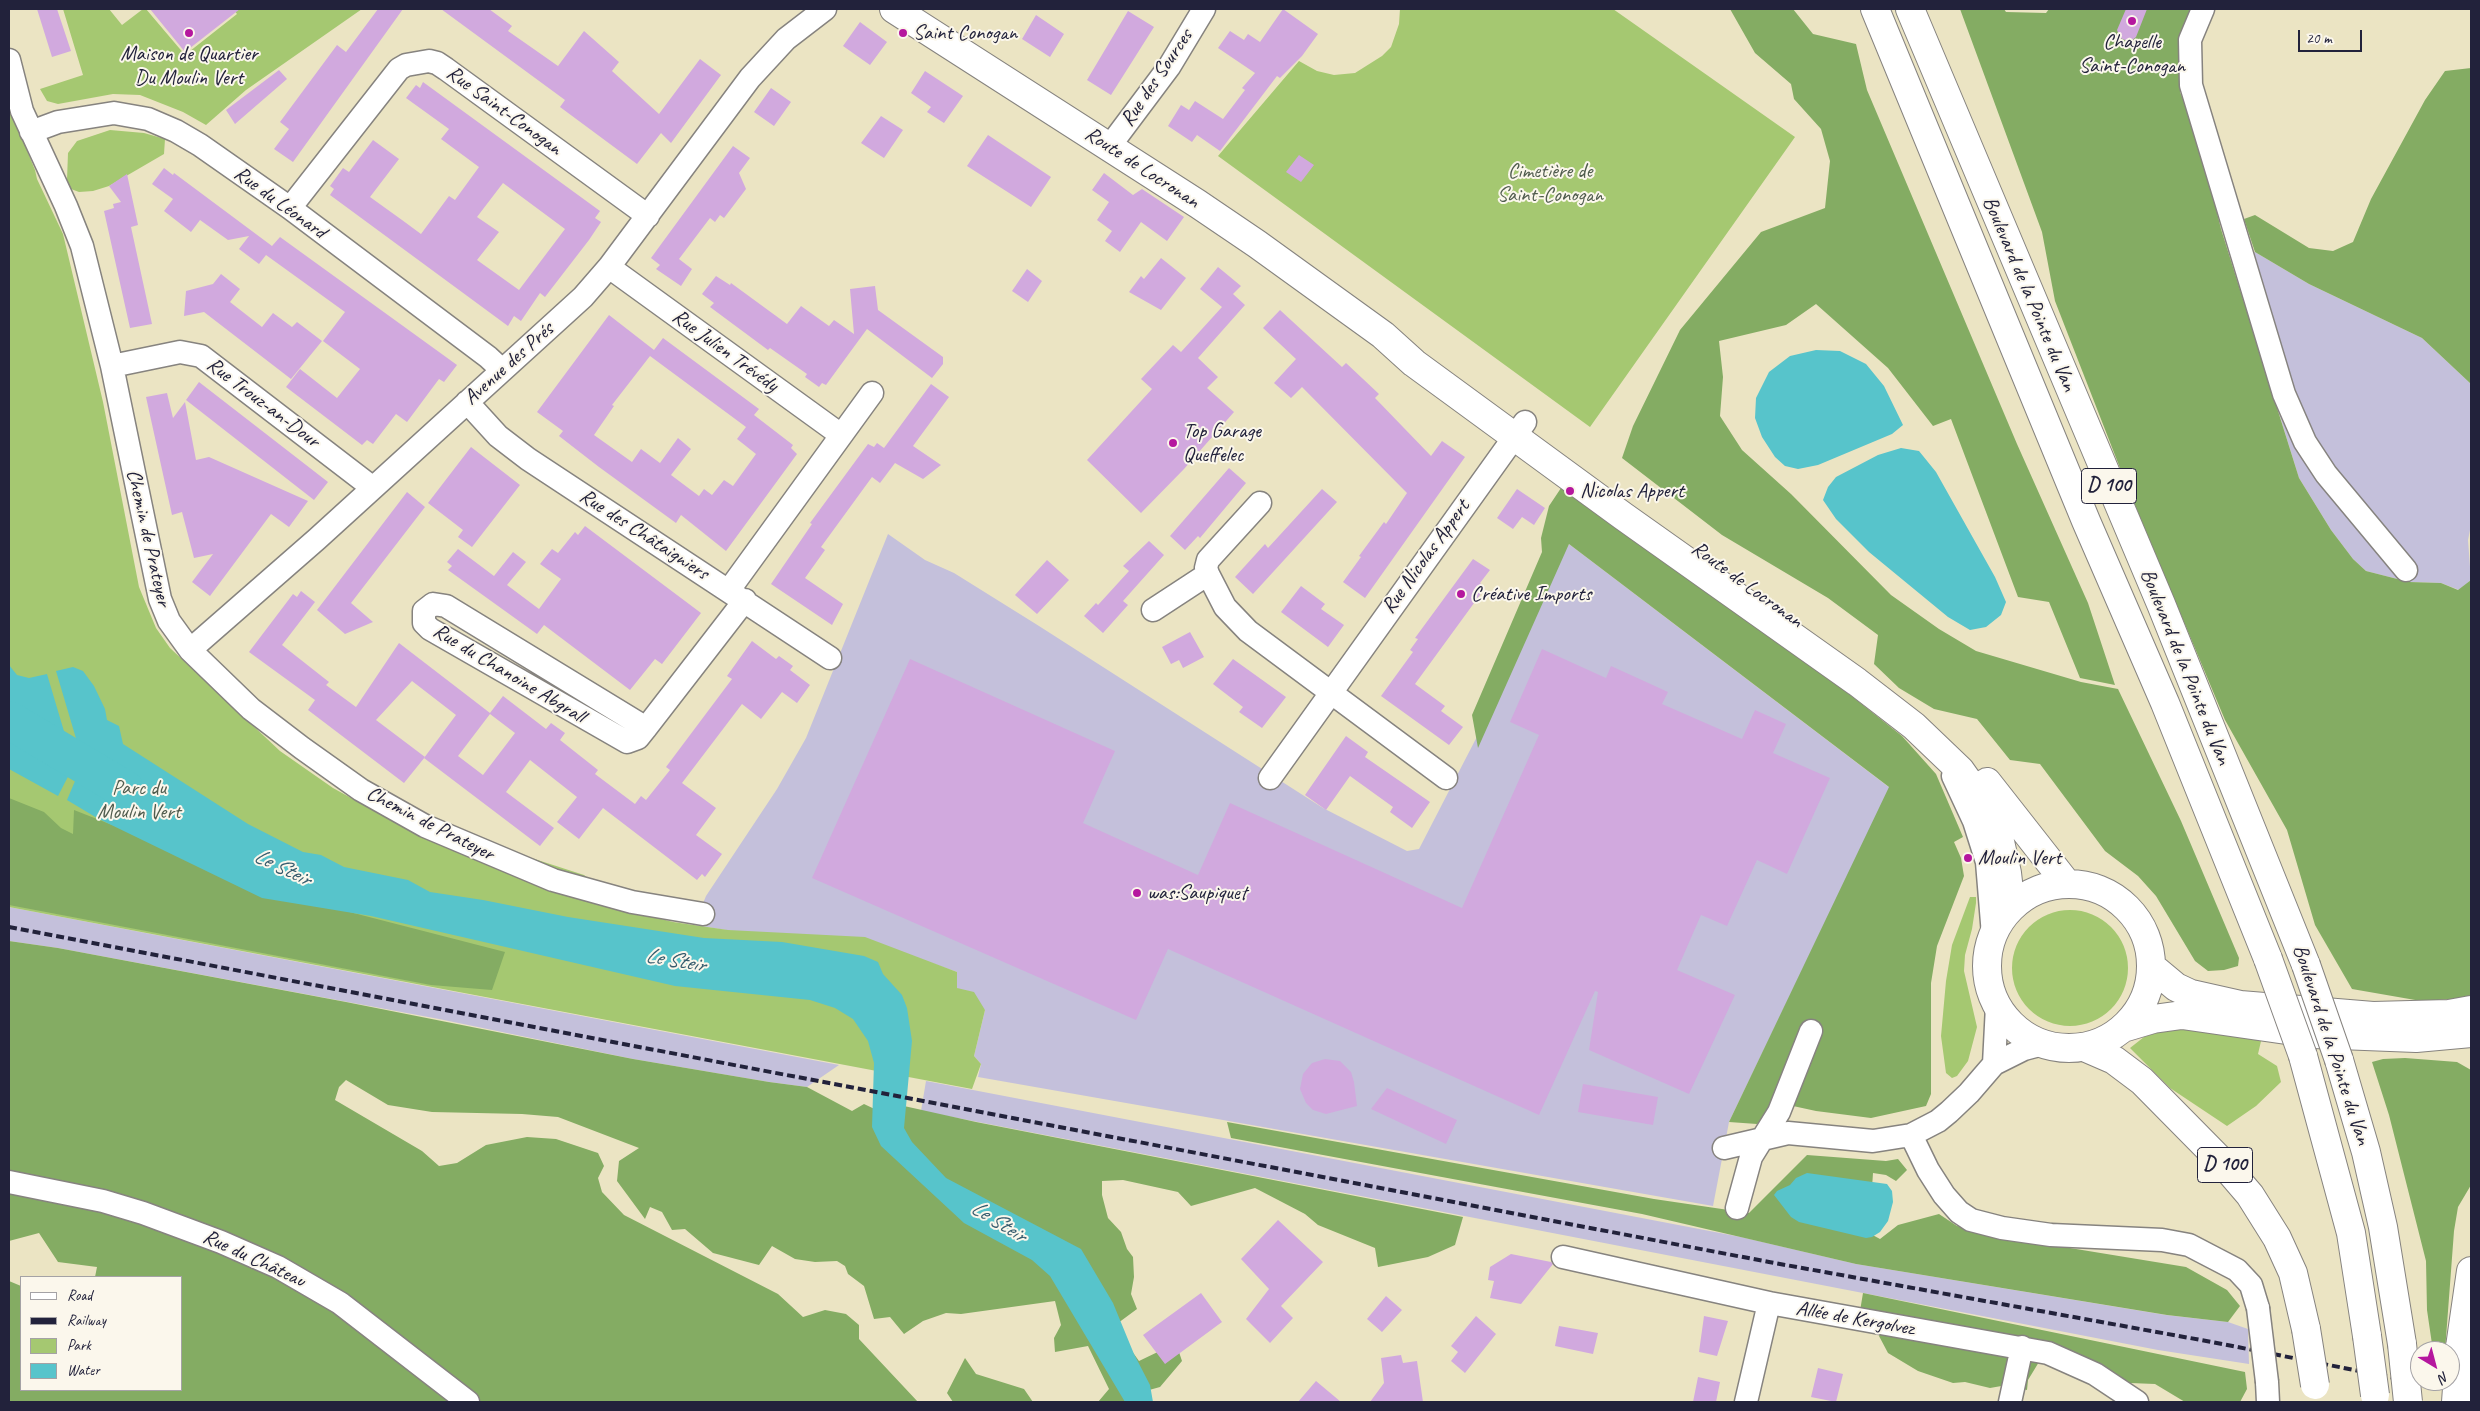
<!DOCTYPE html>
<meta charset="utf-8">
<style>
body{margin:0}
#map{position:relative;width:2480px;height:1411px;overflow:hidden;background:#ebe4c3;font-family:Caveat,sans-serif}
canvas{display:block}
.frame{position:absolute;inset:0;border:10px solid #22223b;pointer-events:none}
.legend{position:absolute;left:20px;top:1276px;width:162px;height:115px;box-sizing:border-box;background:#fbf7ec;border:1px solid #a4a2a5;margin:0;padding:6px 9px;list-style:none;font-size:15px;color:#22223b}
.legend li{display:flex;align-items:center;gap:10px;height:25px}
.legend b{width:25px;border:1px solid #a4a2a5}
.north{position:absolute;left:2410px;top:1341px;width:50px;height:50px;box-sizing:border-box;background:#fbf7ec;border:1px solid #a4a2a5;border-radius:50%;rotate:143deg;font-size:14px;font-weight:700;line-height:20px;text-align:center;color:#22223b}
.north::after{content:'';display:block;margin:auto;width:18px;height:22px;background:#b5179e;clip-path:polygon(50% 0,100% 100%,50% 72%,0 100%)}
.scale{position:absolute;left:2298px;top:30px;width:64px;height:22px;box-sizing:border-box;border:2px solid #22223b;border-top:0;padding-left:6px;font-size:15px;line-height:18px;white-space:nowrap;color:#22223b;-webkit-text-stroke:4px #fbf7ec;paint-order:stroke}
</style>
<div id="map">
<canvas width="2480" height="1411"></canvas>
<div class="frame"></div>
<ul class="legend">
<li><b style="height:6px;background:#fff"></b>Road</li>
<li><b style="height:6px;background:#22223b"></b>Railway</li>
<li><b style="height:14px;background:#a5c871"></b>Park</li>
<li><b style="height:14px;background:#57c4cb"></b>Water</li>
</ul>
<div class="north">N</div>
<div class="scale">20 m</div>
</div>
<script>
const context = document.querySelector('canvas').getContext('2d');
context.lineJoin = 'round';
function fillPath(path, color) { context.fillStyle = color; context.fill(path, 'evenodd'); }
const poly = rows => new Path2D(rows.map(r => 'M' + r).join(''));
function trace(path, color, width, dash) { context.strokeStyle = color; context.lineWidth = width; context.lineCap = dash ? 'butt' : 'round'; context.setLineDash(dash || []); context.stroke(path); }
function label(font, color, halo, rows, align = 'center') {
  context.font = font + ' Caveat,sans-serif'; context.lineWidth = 4; context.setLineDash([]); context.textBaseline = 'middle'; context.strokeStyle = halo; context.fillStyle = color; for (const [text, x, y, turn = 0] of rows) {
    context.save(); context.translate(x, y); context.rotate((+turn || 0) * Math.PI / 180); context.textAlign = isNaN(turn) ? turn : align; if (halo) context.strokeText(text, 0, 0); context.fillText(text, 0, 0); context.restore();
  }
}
const industrial = poly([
 [2255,252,2309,284,2422,338,2471,384,2471,525,2468,540,2471,580,2459,590,2441,583,2409,582,2366,571,2353,559,2331,530,2299,478,2231,259],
 [888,534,925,560,954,573,1039,626,1323,808,1407,851,1419,849,1483,725,1485,703,1569,544,1890,788,1729,1122,1713,1206,978,1077,981,1064,974,1056,985,1010,957,988,957,972,926,961,694,925,706,896,777,789,806,738],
 [9,907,839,1065,807,1087,769,1082,633,1059,439,1019,58,948,9,941],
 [926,1081,1741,1237,1856,1264,2166,1315,2228,1322,2248,1329,2249,1364,2158,1350,921,1111]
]);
const green = poly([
 [63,9,109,9,122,25,143,9,146,9,185,55,237,14,233,9,362,9,246,90,206,125,183,112,140,95,113,94,58,104,47,101,40,89,83,75],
 [1400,9,1613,9,1795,137,1590,427,1218,156,1299,61,1317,71,1334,75,1355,73,1382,56,1391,47,1399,24],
 [9,106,35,170,37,179,63,234,103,402,139,587,156,628,170,648,280,751,333,788,371,809,404,806,454,833,584,875,630,911,673,922,728,930,865,937,957,972,957,988,974,992,985,1010,974,1056,981,1064,972,1089,9,907],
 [110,130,144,133,165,139,164,154,109,186,93,191,79,192,71,189,67,180,68,153,77,141],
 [1970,897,1976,897,1976,903,1972,929,1965,955,1964,971,1977,1027,1968,1061,1957,1076,1952,1078,1946,1073,1941,1036,1946,981,1952,945],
 '2012 968a58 58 0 1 1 116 0a58 58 0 1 1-116 0Z',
 [2174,1027,2262,1037,2258,1054,2277,1066,2281,1082,2256,1106,2227,1126,2170,1088,2130,1048,2144,1037]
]);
const forest = poly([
 [1730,9,1793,9,1813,34,1856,44,1867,90,2017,444,2088,603,2115,685,2080,678,2049,602,2018,597,1951,419,1933,426,1888,368,1816,304,1786,325,1719,341,1723,377,1720,416,1742,450,1791,494,1891,595,1939,629,1976,651,2081,682,2118,689,2181,821,2239,958,2238,966,2224,970,2208,971,2195,961,2156,896,2138,876,2105,851,2040,764,2010,760,1977,719,1934,709,1899,688,1874,664,1878,635,1828,598,1722,535,1622,458,1633,426,1680,330,1761,232,1825,208,1830,161,1821,129,1794,99,1791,84,1755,53],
 [1960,9,2004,9,2006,12,2046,13,2049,9,2194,9,2180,53,2180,92,2199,139,2221,229,2299,478,2331,530,2353,559,2366,571,2409,582,2441,583,2458,590,2471,580,2471,998,2421,1001,2352,989,2315,925,2287,830,2225,720,2127,486,2055,301,2042,232],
 [2471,68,2471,384,2422,338,2309,284,2255,252,2244,219,2255,215,2309,248,2333,251,2353,242,2371,199,2425,100,2445,71],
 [1561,488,1607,517,1767,629,1902,736,1936,774,1963,837,1954,842,1961,858,1964,876,1937,946,1931,983,1931,1094,1926,1106,1871,1118,1816,1111,1793,1106,1772,1106,1757,1124,1729,1122,1889,787,1569,544,1478,748,1472,715,1542,552,1541,538,1549,506],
 [9,798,44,812,61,828,73,834,74,810,303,900,505,952,492,990,431,985,9,905],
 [9,941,58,948,346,1002,633,1059,769,1082,807,1087,852,1111,864,1104,883,1113,904,1106,976,1122,1463,1217,1455,1245,1428,1257,1378,1267,1375,1248,1318,1225,1305,1214,1255,1188,1191,1206,1178,1192,1123,1180,1102,1181,1102,1195,1108,1218,1121,1232,1127,1249,1133,1257,1134,1277,1131,1294,1137,1309,1114,1326,1139,1361,1166,1348,1179,1352,1182,1361,1160,1387,1142,1392,1151,1402,1098,1402,1109,1389,1088,1346,1055,1352,1054,1338,1061,1325,1055,1301,961,1314,946,1313,923,1321,904,1334,890,1317,874,1319,864,1286,848,1274,845,1266,837,1261,815,1262,795,1259,772,1246,759,1265,713,1253,685,1229,672,1230,662,1212,650,1207,645,1219,617,1181,619,1161,639,1148,558,1117,522,1114,432,1112,388,1105,346,1080,339,1087,335,1100,422,1151,439,1166,457,1163,486,1145,527,1137,556,1139,598,1153,604,1166,598,1178,602,1192,624,1215,778,1294,803,1317,825,1310,846,1314,859,1325,859,1339,918,1402,9,1402,9,1281,21,1286,21,1390,181,1390,181,1277,95,1277,97,1267,58,1262,39,1233,9,1241],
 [2405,1058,2457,1062,2471,1070,2471,1185,2458,1207,2454,1231,2445,1351,2433,1351,2427,1310,2426,1261,2389,1115,2372,1062,2383,1059],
 [1227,1122,1654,1199,1749,1213,1807,1155,1886,1161,1898,1159,1907,1170,1896,1181,1886,1175,1873,1173,1869,1233,1880,1239,1898,1225,1939,1214,1957,1226,2070,1248,2186,1267,2227,1290,2240,1306,2228,1322,2167,1315,1856,1264,1642,1214,1231,1138],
 [1863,1293,2245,1372,2247,1389,2240,1402,2185,1402,2155,1384,2130,1383,2110,1371,2042,1357,2028,1380,2027,1390,2007,1385,1990,1388,1965,1382,1953,1383,1918,1371,1888,1353,1879,1336,1891,1316,1860,1311],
 [965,1358,976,1374,1024,1389,1033,1402,953,1402,947,1393]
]);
const water = poly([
 [1816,350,1840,351,1866,364,1884,386,1903,425,1892,434,1818,465,1798,469,1785,466,1775,457,1762,437,1755,418,1756,398,1769,372,1790,356],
 [1901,448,1919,451,1936,472,1995,577,2006,602,2001,615,1986,627,1970,630,1948,617,1869,552,1836,519,1823,500,1828,487,1836,477,1878,455],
 [9,665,17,675,29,678,47,674,74,765,58,796,9,769],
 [73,667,83,671,94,686,105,709,107,720,119,726,123,744,248,824,303,852,321,855,344,867,408,880,430,892,483,900,568,917,704,938,782,942,864,956,878,962,883,974,902,995,907,1008,912,1041,904,1128,912,1142,946,1178,1081,1249,1113,1303,1134,1354,1150,1385,1153,1402,1125,1402,1050,1276,1032,1260,964,1223,881,1146,872,1127,874,1063,868,1041,853,1019,835,1008,810,1000,675,986,371,916,262,898,97,818,67,800,83,762,56,671],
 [1807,1173,1887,1184,1892,1191,1893,1202,1888,1221,1880,1232,1872,1237,1866,1238,1799,1222,1791,1217,1774,1195,1777,1191,1790,1185,1796,1178]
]);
const river = poly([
 [9,720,126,790]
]);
const building = poly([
 [37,9,57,9,71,51,52,57],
 [150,9,240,9,185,52],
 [378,9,403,9,293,162,274,149,289,129,280,122,337,45,346,52],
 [441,9,489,9,512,26,508,31,558,66,584,31,619,62,612,71,659,114,700,59,721,75,671,143,661,133,637,164,560,107,565,100],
 [1283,9,1318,34,1302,56,1280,78,1277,76,1220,151,1197,135,1192,142,1168,126,1181,105,1189,110,1195,101,1223,119,1245,90,1242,88,1255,73,1218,48,1230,31,1244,40,1248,34,1260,42],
 [2126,9,2147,9,2136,37,2130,42,2120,38,2117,30],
 [1128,11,1154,27,1111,95,1087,80],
 [1036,15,1064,34,1050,57,1022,39],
 [860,22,887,42,870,65,843,46],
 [279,70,287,79,235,124,226,110],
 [925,71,963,96,944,123,927,112,931,107,911,93],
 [423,82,600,211,595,218,601,222,589,240,545,297,540,293,521,321,514,316,508,326,330,195,334,189,330,186,343,168,349,172,373,140,399,159,370,197,402,220,421,234,449,196,455,200,479,167,441,139,449,129,406,98,416,85,420,88],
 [503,183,565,229,519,290,477,260,499,232,477,217],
 [771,88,791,102,774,126,754,112],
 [881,116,903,130,884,158,861,143],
 [988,135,1051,177,1031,207,967,166],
 [733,146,750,158,739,173,746,189,724,218,720,215,715,222,710,218,679,259,692,269,681,286,656,269,660,265,651,258],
 [1299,155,1314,165,1301,182,1286,172],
 [164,168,173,175,174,173,272,246,280,237,457,365,444,382,439,379,407,422,396,414,373,444,367,440,362,445,286,387,300,369,337,398,360,369,323,341,345,312,266,255,259,264,239,249,249,236,228,240,200,220,191,232,164,211,173,199,152,184],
 [1104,173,1133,195,1142,189,1184,217,1167,241,1141,222,1120,252,1105,241,1112,231,1097,220,1109,202,1092,190],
 [127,174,138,225,131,227,152,324,130,328,104,211,114,208,113,204,121,202,109,186],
 [1161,258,1186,278,1161,310,1129,292,1141,276,1144,279],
 [1218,267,1241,286,1233,294,1245,305,1198,358,1218,377,1207,388,1234,412,1184,469,1141,513,1087,460,1152,389,1141,379,1173,345,1181,352,1222,307,1200,289],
 [1027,269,1042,281,1028,302,1012,291],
 [221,274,240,289,230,302,262,327,273,313,292,327,297,322,322,341,291,379,204,312,184,316,186,291,213,284],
 [716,276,730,285,731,283,787,324,801,306,829,326,834,320,854,334,850,289,875,286,878,310,943,357,943,364,932,378,867,329,826,385,822,383,819,387,805,377,807,374,770,348,768,350,710,307,714,303,702,294],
 [1280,310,1342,367,1346,363,1379,394,1375,398,1431,456,1442,441,1465,457,1365,598,1343,582,1361,557,1359,556,1384,522,1386,524,1407,493,1302,387,1291,398,1274,383,1296,359,1263,328],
 [609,315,654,350,663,338,759,409,754,415,793,445,791,448,797,454,726,551,681,515,676,523,599,467,559,436,563,431,537,412],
 [650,356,746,427,737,439,756,454,733,486,724,480,712,495,704,489,699,496,671,475,691,449,678,438,660,463,641,449,632,462,594,435,614,406,612,405],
 [199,382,328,482,314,500,186,400],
 [931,384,949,397,913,446,941,465,923,479,895,463,880,483,872,477,821,547,825,550,805,578,843,604,832,625,771,584,812,524,810,523,868,444,874,447,877,443,884,448],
 [167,393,173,418,185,402,196,460,209,457,308,501,289,527,271,514,210,596,192,582,213,554,194,558,182,512,172,515,146,397],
 [471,447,520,485,472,547,458,537,463,530,428,503],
 [1229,468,1246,483,1200,538,1198,536,1185,550,1170,536],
 [1322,489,1337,502,1253,594,1235,577,1265,544,1268,548],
 [1517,489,1545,508,1534,525,1522,517,1513,529,1497,518],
 [407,492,425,507,351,603,373,622,345,634,317,610],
 [585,526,701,613,662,664,655,659,630,690,544,625,537,634,448,570,452,566,447,562,458,549,494,576,513,552,526,562,507,585,539,609,561,579,540,564,552,549,558,553,575,532,578,535],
 [1149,541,1164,555,1123,601,1128,605,1103,633,1084,616,1096,603,1098,605,1129,571,1123,566],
 [1473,559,1490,570,1480,583,1485,588,1415,684,1445,706,1441,711,1463,727,1449,745,1381,696,1413,652,1410,650,1418,639,1415,638],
 [1047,560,1069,580,1037,614,1015,595],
 [1301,586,1325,604,1321,609,1344,625,1328,647,1281,612],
 [301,591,315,602,282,645,329,682,326,685,356,707,399,643,490,713,503,696,546,729,551,723,565,733,560,740,598,770,595,774,635,804,641,796,646,800,670,770,666,767,732,679,727,676,752,641,776,659,779,656,793,666,790,670,810,685,797,703,782,692,761,719,742,704,682,783,716,808,696,835,722,854,705,877,702,874,697,880,603,808,579,839,557,822,577,797,530,760,506,792,554,828,540,846,424,758,456,715,412,681,376,720,425,757,404,783,308,710,315,700,249,652,293,594,297,597],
 [490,714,515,733,483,775,458,756],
 [1190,632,1204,657,1183,668,1179,660,1171,664,1162,647],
 [1542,649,1606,678,1611,666,1644,681,1668,692,1662,704,1742,739,1755,710,1786,724,1773,753,1830,778,1787,874,1757,860,1727,926,1701,915,1677,970,1735,995,1689,1094,1589,1050,1598,992,1595,991,1539,1115,1168,949,1136,1020,812,878,910,659,1115,751,1083,823,1198,875,1230,803,1462,908,1539,735,1510,722],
 [1233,659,1286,697,1262,728,1239,712,1243,707,1213,684],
 [1346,736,1368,752,1365,757,1430,802,1412,828,1390,812,1393,807,1350,776,1326,810,1305,795],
 [1325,1059,1340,1061,1351,1072,1354,1082,1357,1106,1326,1114,1313,1110,1306,1103,1300,1089,1303,1074,1312,1063],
 [1583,1084,1658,1097,1653,1125,1578,1112],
 [1387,1088,1457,1120,1446,1144,1371,1109],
 [1278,1220,1323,1262,1281,1306,1293,1318,1270,1343,1246,1319,1269,1289,1241,1259],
 [1511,1254,1551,1262,1553,1264,1521,1304,1490,1298,1494,1281,1488,1280,1490,1267],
 [1201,1293,1222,1322,1165,1364,1143,1335],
 [1386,1296,1402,1310,1382,1332,1367,1319],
 [1476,1316,1496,1334,1465,1373,1451,1361,1458,1352,1451,1346],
 [1704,1316,1728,1321,1717,1356,1699,1352],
 [1559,1326,1598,1333,1593,1354,1555,1346],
 [1401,1355,1403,1363,1417,1361,1423,1402,1370,1402,1384,1383,1381,1358],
 [1818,1368,1843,1374,1836,1402,1811,1397],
 [1698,1377,1720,1382,1716,1402,1693,1402],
 [1316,1381,1341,1402,1298,1402]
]);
const minor = poly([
 [2203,9,2190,40,2191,85,2284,394,2305,442,2326,474,2406,570],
 [9,60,22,111,66,206,82,246,112,366,160,599,169,621,190,650,251,709,302,748,361,790,425,826,553,880,632,902,703,914],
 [31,132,58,122,114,113,148,119,176,131,200,145,290,208,488,357,502,370],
 [1109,147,1169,67,1204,9],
 [290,208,399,69,406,65,429,61,437,63,446,69,648,216],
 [609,267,841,435],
 [112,366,180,352,201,356,373,488],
 [467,402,498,436,528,459,830,658],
 [1260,503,1208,560,1206,568,1208,574,1225,607,1248,631,1446,778],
 [729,590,872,393],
 [1153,610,1208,574],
 [190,650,317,539,583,297,609,267,750,78,786,39,825,9],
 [646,728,446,606,433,604,424,611,424,623,430,629,627,742,638,738,646,728,745,600],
 [1953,776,1974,821,1987,862,1993,935],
 [1270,778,1525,422],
 [1994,1064,1997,1006],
 [1911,1135,1928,1170,1944,1195,1959,1212,1971,1220,2002,1228,2051,1235,2162,1240,2189,1245,2237,1270,2251,1285,2258,1308],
 [1724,1148,1788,1133,1873,1141,1911,1135,1938,1121,1949,1112,1969,1093,1994,1064,2024,1049,2043,1044],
 [9,1182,103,1201,143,1213,221,1242,278,1267,340,1303,468,1402],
 [1737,1208,1751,1157,1779,1112,1811,1031],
 [1563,1257,1769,1303,2048,1353,2095,1374,2137,1402],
 [2267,1382,2268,1402],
 [1746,1402,1769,1303],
 [2010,1402,2022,1347]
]);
const major = poly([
 [894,9,1198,204,1257,244,1383,335,1414,363,1623,516,1857,682,1914,726,1960,770,1987,808,1999,837,2007,873,2011,908],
 [1987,782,2067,884],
 '1987 966a82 82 0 1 1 164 0a82 82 0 1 1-164 0Z',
 [2152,967,2176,987,2191,994,2240,1005,2373,1016,2449,1014,2471,1010],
 [2123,1028,2153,1019,2182,1015,2314,1034,2416,1038,2471,1033]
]);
const highway = poly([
 [1875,9,2086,521,2165,703,2268,959],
 [1910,9,2161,604,2306,965],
 [2084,1047,2114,1060,2142,1081,2220,1160,2250,1195,2277,1238,2293,1273,2306,1329],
 [2303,1056,2351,1233,2367,1336],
 [2339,1060,2366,1152,2383,1227,2402,1344],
 [2460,1347,2471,1271]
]);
const rail = poly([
 [9,927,1769,1262,2212,1342,2471,1393]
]);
const minorBridge = poly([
 [2258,1308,2267,1382]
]);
const highwayBridge = poly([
 [2268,959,2303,1056],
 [2306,965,2339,1060],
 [2306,1329,2315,1385],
 [2367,1336,2375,1395],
 [2402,1344,2408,1402],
 [2456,1402,2460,1347]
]);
const markers = [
 [2132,21,5,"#b5179e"],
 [189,33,5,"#b5179e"],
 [903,33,5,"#b5179e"],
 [1173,443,5,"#b5179e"],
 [1570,491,5,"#b5179e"],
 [1461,594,5,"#b5179e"],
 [1968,858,5,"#b5179e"],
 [1137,893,5,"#b5179e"]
];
const shields = [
 [2109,486,55],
 [2225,1165,55]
];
const shieldNames = [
 ["D 100",2109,486],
 ["D 100",2225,1165]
];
const poiNames = [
 ["Saint Conogan",913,33],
 ["Chapelle",2132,42,"center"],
 ["Saint-Conogan",2132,66,"center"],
 ["Maison de Quartier",189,54,"center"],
 ["Du Moulin Vert",189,78,"center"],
 ["Top Garage",1183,431],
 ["Queffelec",1183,455],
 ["Nicolas Appert",1580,491],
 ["Créative Imports",1471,594],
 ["Moulin Vert",1978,858],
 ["was:Saupiquet",1147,893]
];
const streetNames = [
 ["Rue des Sources",1157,78,-56],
 ["Rue Saint-Conogan",504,111,36],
 ["Route de Locronan",1142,168,33],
 ["Rue du Léonard",280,203,36],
 ["Boulevard de la Pointe du Van",2029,294,67],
 ["Rue Julien Trévédy",725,351,36],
 ["Avenue des Prés",509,364,-42],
 ["Rue Trouz-an-Dour",263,403,37],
 ["Rue des Châtaigniers",644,535,33],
 ["Chemin de Prateyer",148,538,77],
 ["Rue Nicolas Appert",1426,557,-54],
 ["Route de Locronan",1747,585,36],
 ["Boulevard de la Pointe du Van",2185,667,68],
 ["Rue du Chanoine Abgrall",509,674,31],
 ["Chemin de Prateyer",430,824,27],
 ["Boulevard de la Pointe du Van",2331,1045,72],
 ["Rue du Château",254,1259,25],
 ["Allée de Kergolvez",1855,1319,10]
];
const parkNames = [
 ["Cimetière de",1550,171],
 ["Saint-Conogan",1550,195],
 ["Parc du",139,788],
 ["Moulin Vert",139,812]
];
const waterNames = [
 ["Le Steir",282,868,26],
 ["Le Steir",675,961,10],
 ["Le Steir",998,1222,32]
];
fillPath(industrial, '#c4c0db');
fillPath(green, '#a5c871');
fillPath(forest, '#84ac63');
fillPath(water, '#57c4cb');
trace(river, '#57c4cb', 38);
fillPath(building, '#d1a9de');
trace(minor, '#86837f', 25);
trace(major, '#86837f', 30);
trace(highway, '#86837f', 30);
trace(minor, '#fff', 22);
trace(major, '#fff', 28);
trace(highway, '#fff', 28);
trace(rail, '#22223b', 4, [8, 4]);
trace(minorBridge, '#86837f', 25, []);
trace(highwayBridge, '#86837f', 30, []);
trace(minorBridge, '#fff', 22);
trace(highwayBridge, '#fff', 28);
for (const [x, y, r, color] of markers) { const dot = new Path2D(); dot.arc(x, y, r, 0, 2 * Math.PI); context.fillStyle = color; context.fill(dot); trace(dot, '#fbf7ec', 2); }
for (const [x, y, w] of shields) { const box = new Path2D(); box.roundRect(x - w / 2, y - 17.5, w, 35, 4); context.fillStyle = '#fbf7ec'; context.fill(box); trace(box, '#22223b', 1); }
label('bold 20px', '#22223b', null, shieldNames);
label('21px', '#22223b', '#fbf7ec', poiNames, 'left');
label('21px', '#22223b', '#fbf7ec', streetNames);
label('21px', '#505c4e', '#fbf7ec', parkNames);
label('italic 22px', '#355b6d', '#fbf7ec', waterNames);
</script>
